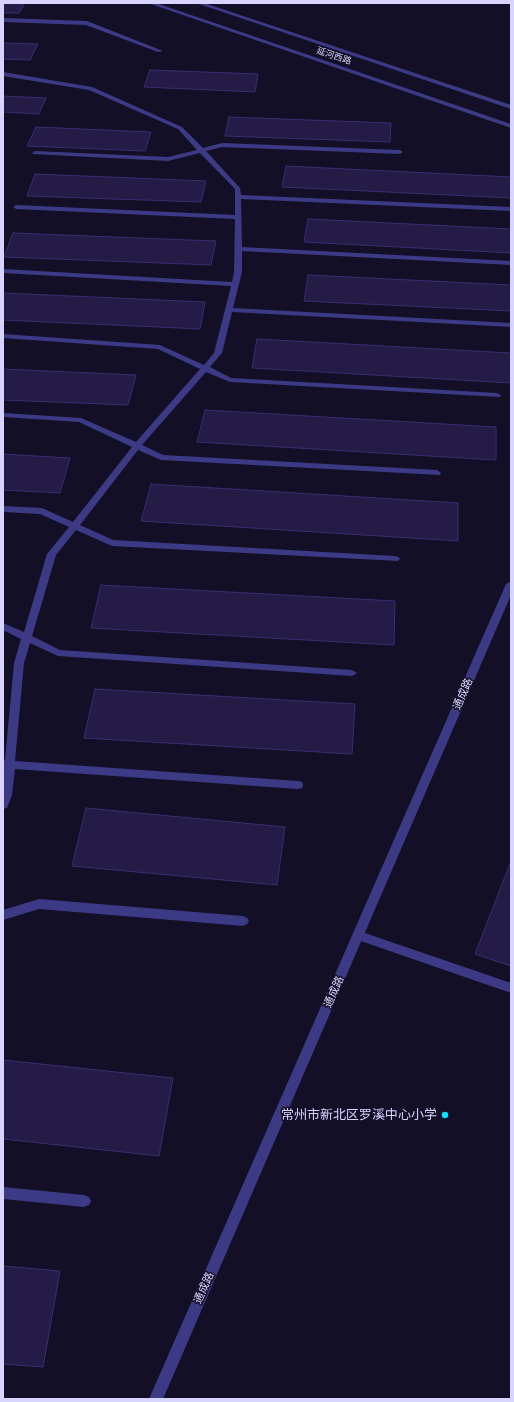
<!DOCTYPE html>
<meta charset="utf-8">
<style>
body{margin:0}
#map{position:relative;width:514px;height:1402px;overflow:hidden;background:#130f26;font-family:Mulish,sans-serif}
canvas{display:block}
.frame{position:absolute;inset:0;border:4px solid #d9d4ff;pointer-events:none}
</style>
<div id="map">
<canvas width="514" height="1402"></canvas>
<div class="frame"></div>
</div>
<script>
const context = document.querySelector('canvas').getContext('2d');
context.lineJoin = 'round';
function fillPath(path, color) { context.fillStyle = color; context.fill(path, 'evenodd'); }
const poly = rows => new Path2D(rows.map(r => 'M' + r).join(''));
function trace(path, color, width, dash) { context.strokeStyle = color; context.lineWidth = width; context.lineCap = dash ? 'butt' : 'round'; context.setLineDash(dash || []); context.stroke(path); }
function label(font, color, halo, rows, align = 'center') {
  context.font = font + ' Mulish,"Noto Sans SC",sans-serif'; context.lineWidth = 3; context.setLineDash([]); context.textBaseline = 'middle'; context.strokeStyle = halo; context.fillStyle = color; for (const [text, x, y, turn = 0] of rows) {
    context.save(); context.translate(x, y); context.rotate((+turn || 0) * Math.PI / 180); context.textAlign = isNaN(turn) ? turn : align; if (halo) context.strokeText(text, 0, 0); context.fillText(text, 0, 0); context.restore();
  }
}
const building = poly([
 [3,3,25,3,19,13,3,13,3,3],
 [3,43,38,44,30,60,3,59,3,43],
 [150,70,258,74,255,92,144,87,150,70],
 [3,96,46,98,39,114,3,112,3,96],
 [229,117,391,123,390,142,225,136,229,117],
 [36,127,151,132,145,151,27,146,36,127],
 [286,166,511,177,511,198,282,187,286,166],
 [35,174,206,181,201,202,27,196,35,174],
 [308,219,511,229,511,253,304,242,308,219],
 [13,233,216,241,211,265,4,257,13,233],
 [308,275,511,285,511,311,304,301,308,275],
 [3,293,205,302,200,329,3,320,3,293],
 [257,339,511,353,511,383,252,368,257,339],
 [3,369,136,375,128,405,3,400,3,369],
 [205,410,496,427,496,460,197,442,205,410],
 [3,454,70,458,60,493,3,490,3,454],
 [151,484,458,503,458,541,141,521,151,484],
 [101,585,395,601,394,645,91,628,101,585],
 [95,689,355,704,352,754,84,738,95,689],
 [86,808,285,827,277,885,72,866,86,808],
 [511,861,511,966,475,954,511,861],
 [3,1060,173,1078,159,1156,3,1139,3,1060],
 [3,1266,60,1271,43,1367,3,1364,3,1266]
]);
const service = poly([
 [3,18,87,21,163,51,158,52,86,25,3,22,3,18],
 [3,72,92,87,182,127,203,148,222,143,400,150,403,152,400,154,222,147,206,151,240,188,241,195,511,207,511,211,241,199,242,247,511,261,511,265,242,251,242,272,233,308,511,323,511,327,232,312,222,353,210,367,231,378,497,393,501,395,500,397,230,382,206,372,142,445,163,455,437,470,441,473,440,475,161,460,138,450,80,525,113,540,395,556,398,557,400,559,398,561,112,546,76,530,56,555,32,636,60,650,352,670,357,673,352,676,58,656,30,643,24,663,15,761,298,781,302,782,303,785,302,788,298,789,15,769,12,795,7,808,3,809,4,768,3,768,3,760,5,760,14,663,21,639,3,630,3,623,24,632,47,554,69,527,40,514,3,512,3,506,42,508,73,522,132,447,79,422,3,417,3,413,81,418,136,442,200,369,158,349,3,338,3,334,160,345,204,365,214,353,231,286,3,273,3,269,232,282,234,272,235,219,16,209,13,207,16,205,235,215,235,189,200,153,168,161,33,154,32,153,35,151,168,157,197,150,178,129,89,90,3,76,3,72],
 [39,899,243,916,247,918,249,921,247,924,243,926,39,909,3,920,3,910,39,899],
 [359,931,511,983,511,993,355,939,353,936,355,933,359,931],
 [3,1187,84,1195,89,1197,91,1201,89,1205,84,1207,3,1199,3,1187]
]);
const minor = poly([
 [511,581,511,595,163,1399,149,1399,506,584,511,581]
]);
const tertiary = poly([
 [148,3,156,3,511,124,511,128,148,3],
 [196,3,204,3,511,105,511,109,196,3]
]);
const markers = [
 [445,1115,4,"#00e5ff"]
];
const farStreetnames = [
 ["延河西路",334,56,19]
];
const streetNames = [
 ["通成路",463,694,-67],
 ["通成路",334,992,-66],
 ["通成路",204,1288,-66]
];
const nearPoinames = [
 ["常州市新北区罗溪中心小学",437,1115]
];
fillPath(building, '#241b47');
trace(building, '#3b2d73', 1);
fillPath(service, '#3d3a85');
fillPath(minor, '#3d3a85');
fillPath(tertiary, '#3d3a85');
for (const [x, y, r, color] of markers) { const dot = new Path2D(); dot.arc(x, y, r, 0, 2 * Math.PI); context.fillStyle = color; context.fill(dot); trace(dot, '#130f26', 1.5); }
label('9px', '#d9d4ff', '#130f26', farStreetnames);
label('11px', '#d9d4ff', '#130f26', streetNames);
label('13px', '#d9d4ff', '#130f26', nearPoinames, 'right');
</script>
